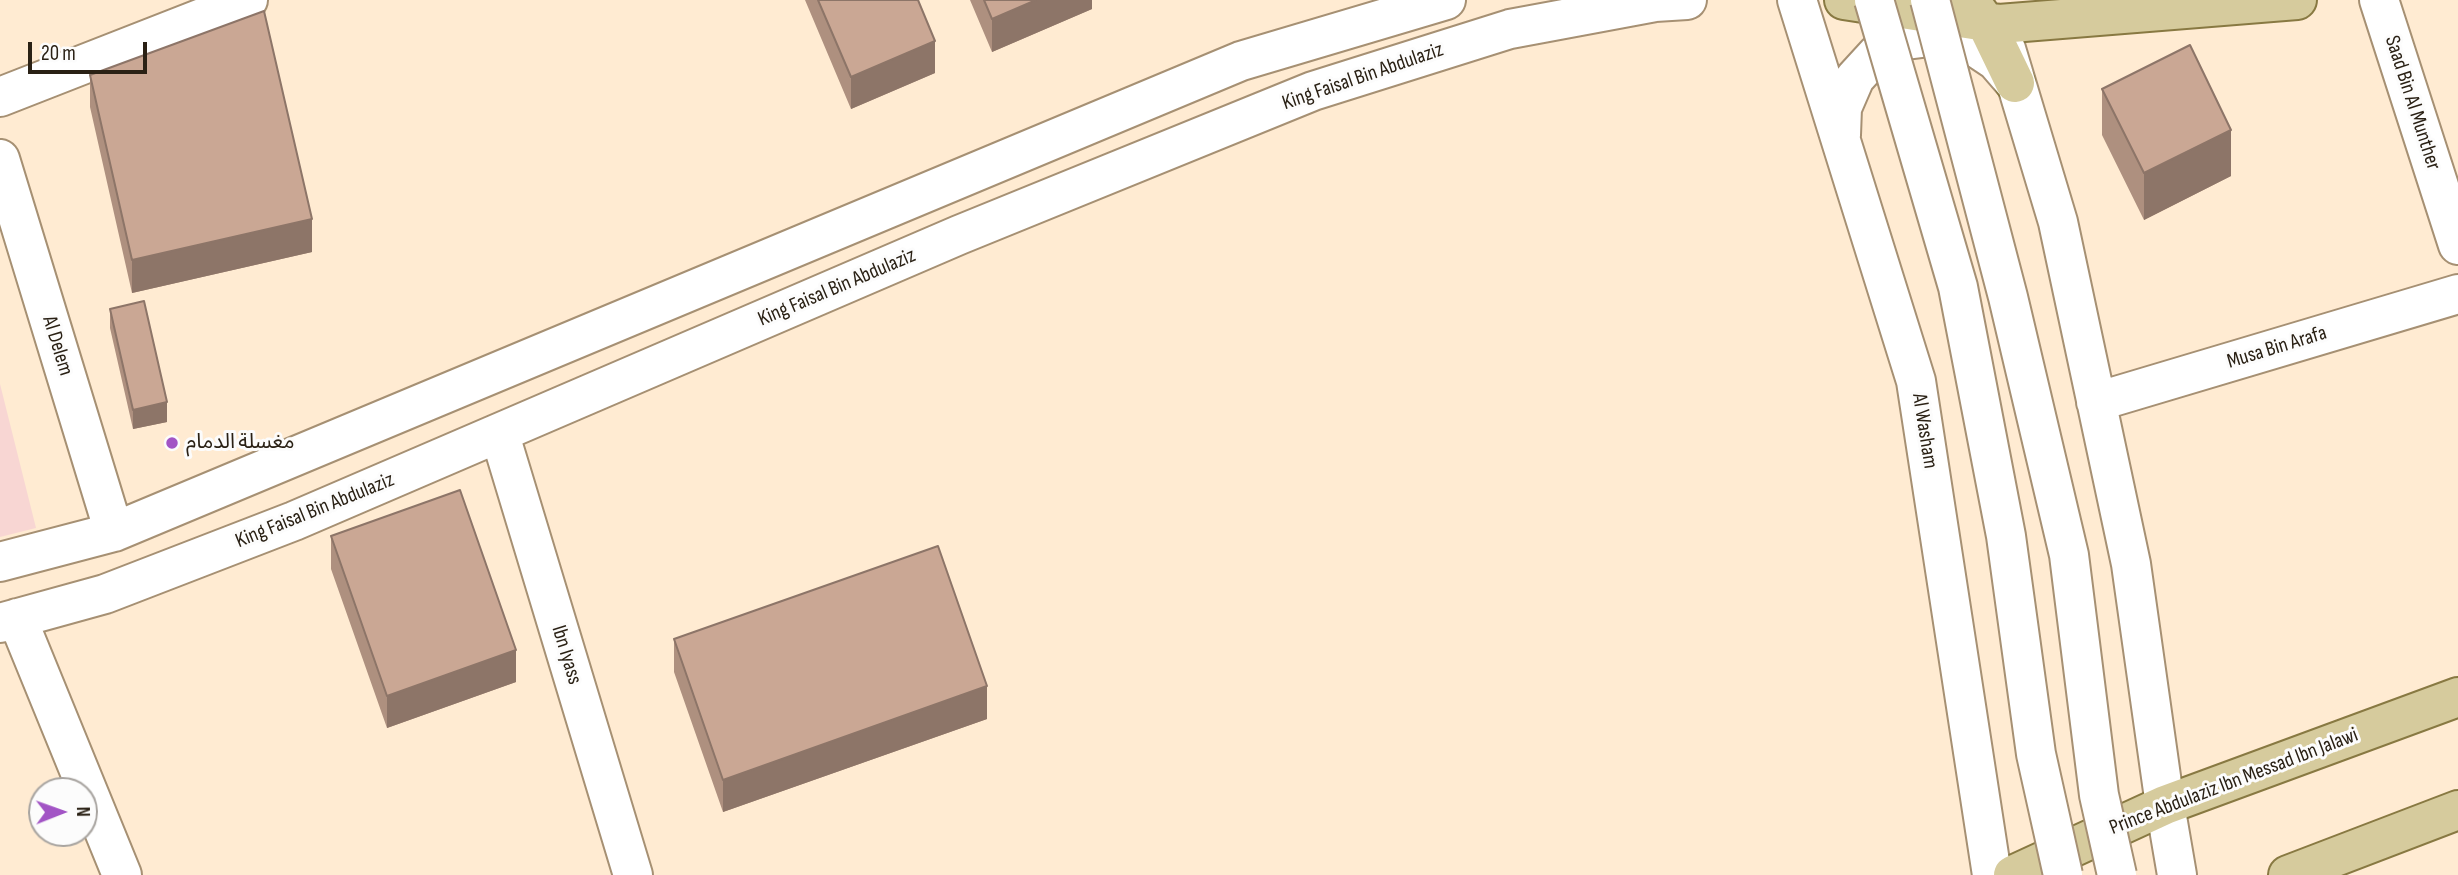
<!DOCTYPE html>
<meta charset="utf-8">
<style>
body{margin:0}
#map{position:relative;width:2458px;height:875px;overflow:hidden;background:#ffebd2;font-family:"Sofia Sans Condensed",sans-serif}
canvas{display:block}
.north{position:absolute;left:28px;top:777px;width:70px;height:70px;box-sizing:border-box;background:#fcfcfc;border:2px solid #a8a4a0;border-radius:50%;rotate:89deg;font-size:19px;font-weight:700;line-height:28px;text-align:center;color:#2a2115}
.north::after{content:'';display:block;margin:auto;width:24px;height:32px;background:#a254c5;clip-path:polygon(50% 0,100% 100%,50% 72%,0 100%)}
.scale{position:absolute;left:28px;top:42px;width:119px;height:32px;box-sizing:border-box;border:4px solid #2a2115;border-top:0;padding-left:9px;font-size:21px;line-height:24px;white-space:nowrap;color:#2a2115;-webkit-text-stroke:5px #fcfcfc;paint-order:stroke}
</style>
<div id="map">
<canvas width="2458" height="875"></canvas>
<div class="north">N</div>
<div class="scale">20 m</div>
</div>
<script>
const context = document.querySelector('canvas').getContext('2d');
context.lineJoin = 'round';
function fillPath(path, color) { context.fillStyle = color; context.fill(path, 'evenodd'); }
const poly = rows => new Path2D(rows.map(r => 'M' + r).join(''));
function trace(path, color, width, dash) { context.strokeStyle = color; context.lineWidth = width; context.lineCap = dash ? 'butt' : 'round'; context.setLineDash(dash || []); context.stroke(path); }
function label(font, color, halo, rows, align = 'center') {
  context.font = font + ' "Sofia Sans Condensed","Noto Sans Arabic",sans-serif'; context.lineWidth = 6; context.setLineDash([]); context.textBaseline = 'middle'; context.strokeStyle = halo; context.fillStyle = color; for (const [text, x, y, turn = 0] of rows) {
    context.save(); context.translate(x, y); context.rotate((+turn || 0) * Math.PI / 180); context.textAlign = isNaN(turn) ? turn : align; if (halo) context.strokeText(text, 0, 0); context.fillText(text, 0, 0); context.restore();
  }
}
const green = poly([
 [0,384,36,528,0,537]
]);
const minor = poly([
 [1797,0,1916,381,1992,875],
 [2379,0,2458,245],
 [2006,49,2058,222,2131,564,2165,805,2177,875],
 [0,97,248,0],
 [1841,135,1842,108,1855,78,1877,54,1906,40,1938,36,1969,43,1996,61,2015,83],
 [0,159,114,532],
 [2096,402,2458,294],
 [500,435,633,875],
 [0,562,114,532,1241,61,1446,0],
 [17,618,122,875],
 [0,623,105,594,294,521,959,235,1313,91,1510,29,1655,2,1687,0]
]);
const major = poly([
 [1844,0,1999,24,2297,0],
 [1973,5,1986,23,2015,83],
 [2013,875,2165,805,2458,697],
 [2288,875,2458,810]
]);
const minorBridge = poly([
 [1874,0,1958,287,2006,536,2036,754,2063,875],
 [1930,0,2008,297,2069,555,2099,795,2117,875]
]);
const wall = poly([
 [805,0,918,0,935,73,851,109],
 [970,0,1092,0,1092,9,992,52],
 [90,75,312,252,132,293,90,107],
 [2102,89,2231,176,2144,220,2102,135],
 [110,309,167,422,133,429,110,328],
 [331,536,516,682,387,728,331,569],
 [674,639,987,719,723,812,674,672]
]);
const shadedWall = poly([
 [1036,0,1092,0,1092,9,992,52,992,19],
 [935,41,935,73,851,109,851,77],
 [2231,130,2231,176,2144,220,2144,173],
 [312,219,312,252,132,293,132,260],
 [167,402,167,422,133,429,133,410],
 [516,650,516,682,387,728,387,696],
 [987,686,987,719,723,812,723,780]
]);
const building = poly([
 [818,0,918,0,935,41,851,77,818,0],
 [984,0,1036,0,992,19,984,0],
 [264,11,312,219,132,260,90,75,264,11],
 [2190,45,2231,130,2144,173,2102,89,2190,45],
 [144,301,167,402,133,410,110,309,144,301],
 [460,490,516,650,387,696,331,536,460,490],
 [938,546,987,686,723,780,674,639,938,546]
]);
const markers = [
 [172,443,7,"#a254c5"]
];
const streetNames = [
 ["King Faisal Bin Abdulaziz",1363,77,-19],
 ["Saad Bin Al Munther",2412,103,72],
 ["King Faisal Bin Abdulaziz",837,288,-23],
 ["Al Delem",57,346,73],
 ["Musa Bin Arafa",2277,348,-17],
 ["Al Washam",1924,431,81],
 ["King Faisal Bin Abdulaziz",315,511,-22],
 ["Ibn Iyass",566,655,73],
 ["Prince Abdulaziz Ibn Messad Ibn Jalawi",2234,782,-21]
];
const poiNames = [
 ["مغسلة الدمام",186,443]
];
fillPath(green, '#f8d6d3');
trace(minor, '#a69073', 42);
trace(major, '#887942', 42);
trace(minor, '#fff', 38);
trace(major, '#d6cb9d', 38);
trace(minorBridge, '#a69073', 42, []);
trace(minorBridge, '#fff', 38);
fillPath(wall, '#ae907f');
fillPath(shadedWall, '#8d7568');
fillPath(building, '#caa794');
trace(building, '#8d7568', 2);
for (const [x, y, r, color] of markers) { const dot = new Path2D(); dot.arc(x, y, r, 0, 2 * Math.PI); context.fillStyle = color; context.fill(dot); trace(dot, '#fcfcfc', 2.5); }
label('21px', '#2a2115', '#fcfcfc', streetNames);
label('21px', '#2a2115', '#fcfcfc', poiNames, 'left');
</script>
